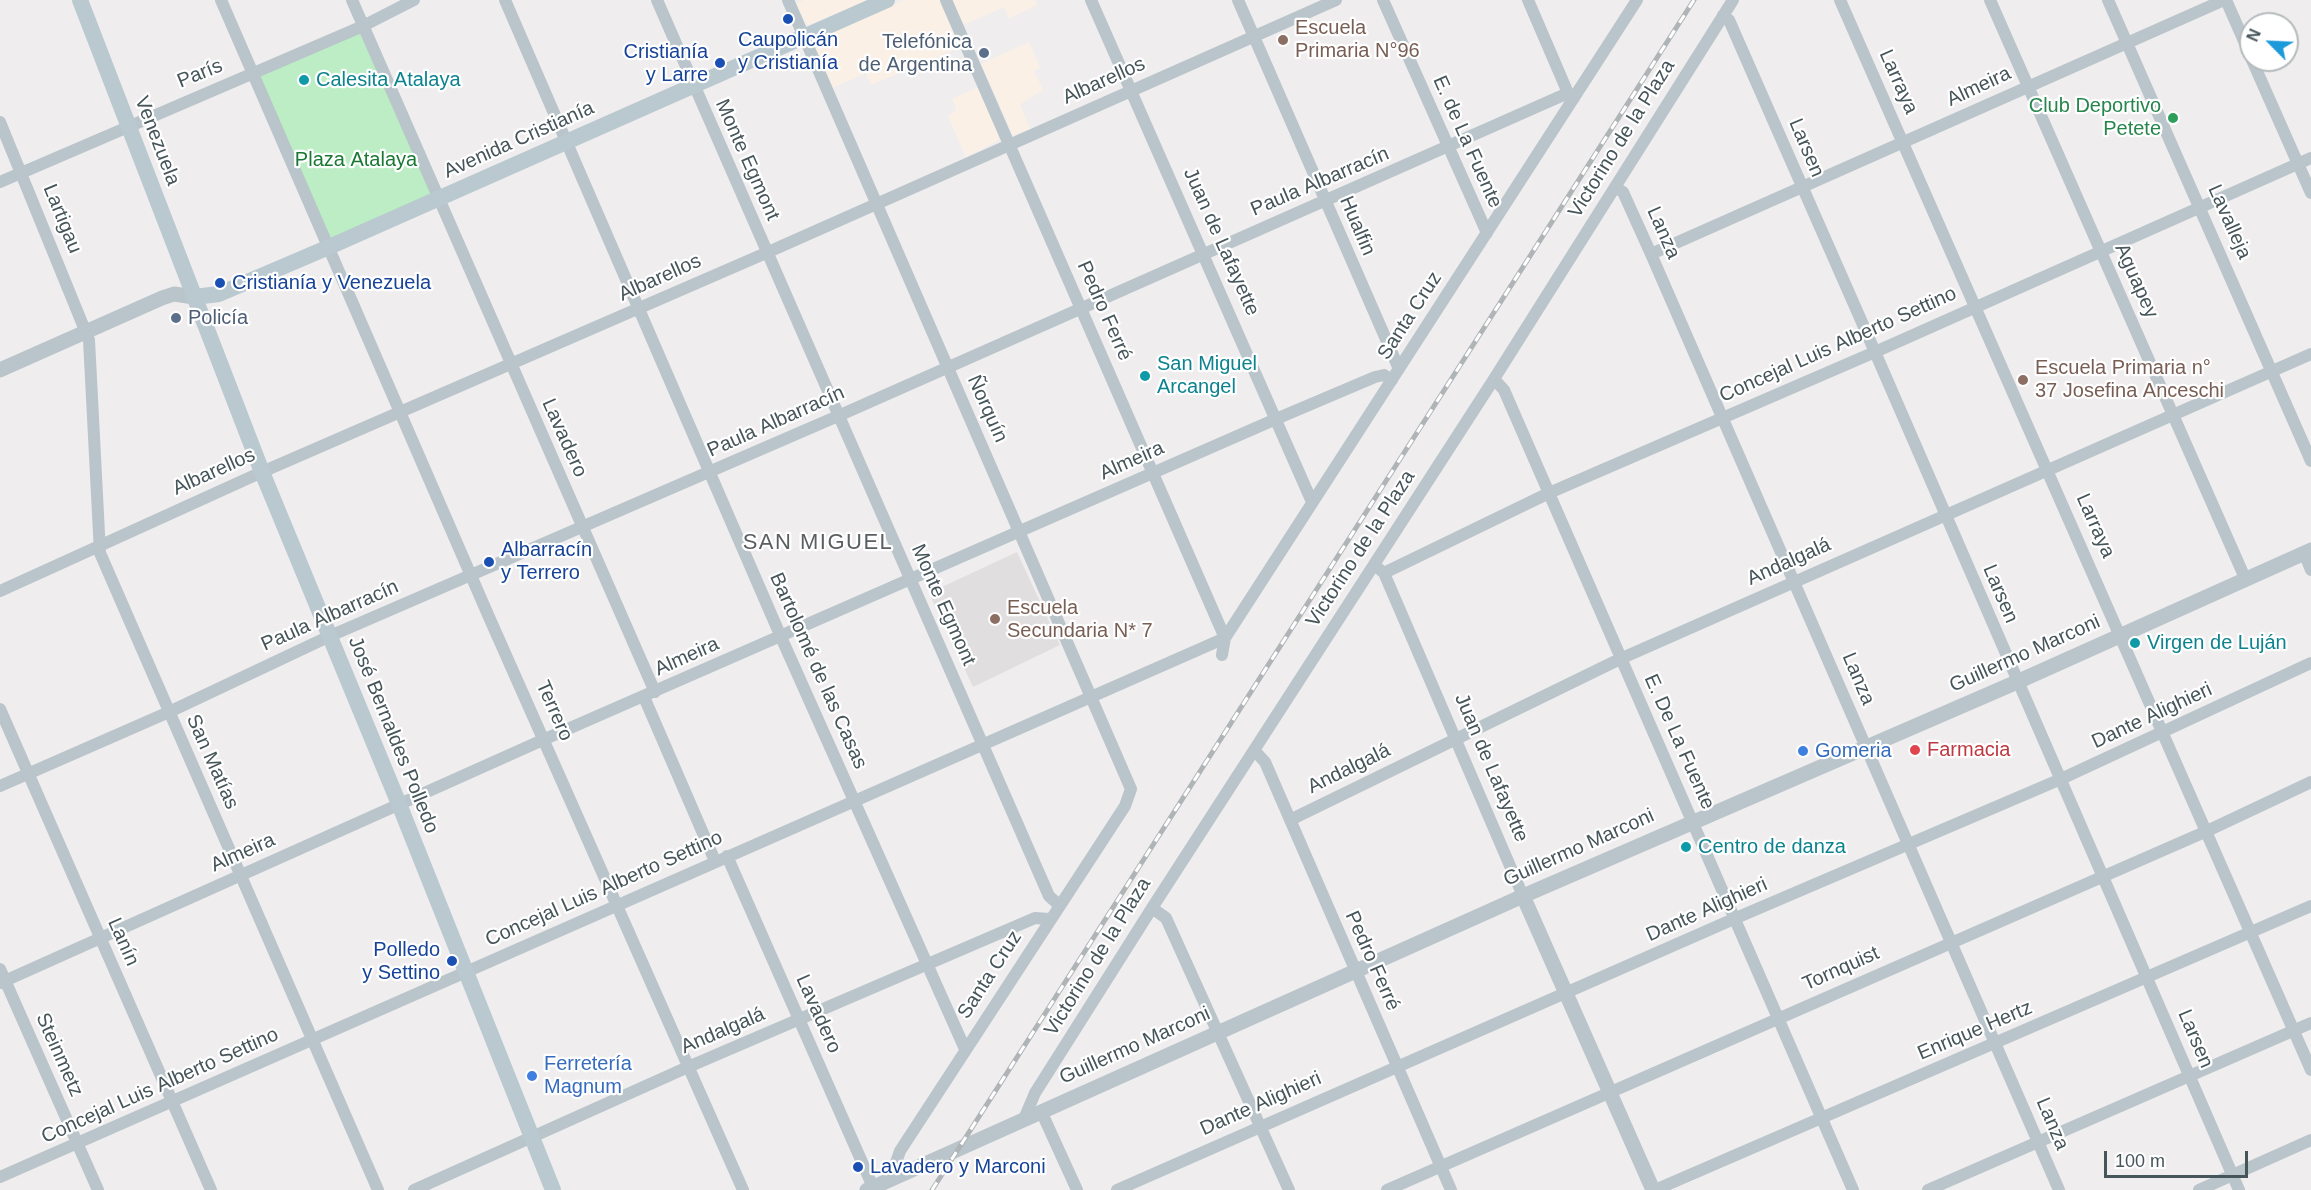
<!DOCTYPE html>
<meta charset="utf-8">
<style>
body{margin:0}
#map{position:relative;width:2311px;height:1190px;overflow:hidden;background:#f0edee;font-family:Helvetica,sans-serif}
canvas{display:block}
.north{position:absolute;left:2239px;top:12px;width:60px;height:60px;box-sizing:border-box;background:#fff;border:2px solid #b5bbbd;border-radius:50%;rotate:294deg;font-size:16px;font-weight:700;line-height:24px;text-align:center;color:#46555a}
.north::after{content:'';display:block;margin:auto;width:21px;height:27px;background:#1d9ada;clip-path:polygon(50% 0,100% 100%,50% 72%,0 100%)}
.scale{position:absolute;left:2104px;top:1151px;width:144px;height:27px;box-sizing:border-box;border:3px solid #46555a;border-top:0;padding-left:8px;font-size:18px;line-height:21px;white-space:nowrap;color:#46555a;-webkit-text-stroke:4px #fff;paint-order:stroke}
</style>
<div id="map">
<canvas width="2311" height="1190"></canvas>
<div class="north">N</div>
<div class="scale">100 m</div>
</div>
<script>
const context = document.querySelector('canvas').getContext('2d');
context.lineJoin = 'round';
function fillPath(path, color) { context.fillStyle = color; context.fill(path, 'evenodd'); }
const poly = rows => new Path2D(rows.map(r => 'M' + r).join(''));
function trace(path, color, width, dash) { context.strokeStyle = color; context.lineWidth = width; context.lineCap = dash ? 'butt' : 'round'; context.setLineDash(dash || []); context.stroke(path); }
function label(font, color, halo, rows, align = 'center') {
  context.font = font + ' Helvetica,sans-serif'; context.lineWidth = 4.5; context.setLineDash([]); context.textBaseline = 'middle'; context.strokeStyle = halo; context.fillStyle = color; for (const [text, x, y, turn = 0] of rows) {
    context.save(); context.translate(x, y); context.rotate((+turn || 0) * Math.PI / 180); context.textAlign = isNaN(turn) ? turn : align; if (halo) context.strokeText(text, 0, 0); context.fillText(text, 0, 0); context.restore();
  }
}
const commercial = poly([
 [804,0,869,0,808,25,795,4],
 [904,0,940,0,960,47,871,85,866,73,830,89,813,45,815,40],
 [952,0,1035,0,1037,5,1009,18,1004,7,963,25],
 [1029,42,1040,68,1034,71,1043,90,1020,104,1030,129,1013,135,981,64],
 [979,87,998,133,999,140,966,157,948,116,957,110,952,99]
]);
const education = poly([
 [1017,552,1060,645,973,687,929,593]
]);
const green = poly([
 [360,30,434,195,327,242,256,78]
]);
const minor = poly([
 [221,0,489,617,743,1190],
 [352,0,655,692],
 [505,0,781,637,965,1049],
 [657,0,1049,896,1059,905],
 [788,0,1131,789,1125,806,900,1151,890,1180],
 [946,0,1225,638],
 [1091,0,1312,502],
 [1238,0,1399,369],
 [1383,0,1487,233],
 [1528,0,1568,93,1574,98],
 [1840,0,2311,1070],
 [1990,0,2245,578],
 [2108,0,2311,461],
 [2226,0,2251,57],
 [1723,15,1729,20,1875,352,2239,1190],
 [2252,60,2311,193],
 [0,122,89,340,100,553,378,1190],
 [0,182,363,26,414,0],
 [1615,187,1623,192,1651,254,2059,1190],
 [1651,254,2224,0],
 [1494,379,1504,390,1853,1190],
 [2304,553,2311,570],
 [1378,568,1384,573,1523,896],
 [1384,573,1549,493,1875,352,2311,158],
 [0,591,262,472,766,253,1336,0],
 [1222,655,1225,638,1637,0],
 [644,697,715,861],
 [0,709,211,1190],
 [1254,750,1265,762,1451,1190],
 [0,786,169,712,330,636,838,416,1568,93],
 [1290,820,1620,659,2311,354],
 [727,856,873,1187],
 [1152,908,1166,918,1289,1190],
 [0,969,98,1190],
 [0,983,545,739,1276,419,1375,377,1384,375,1392,380],
 [1041,1111,1077,1190],
 [1024,1119,1035,1093,1152,908,1494,379,1733,0],
 [0,1177,1225,638],
 [414,1190,688,1067,1035,918,1049,919],
 [1117,1190,1736,918,2061,779,2311,663],
 [1387,1190,2207,831,2311,782],
 [1655,1190,2311,906],
 [1928,1190,2311,1023],
 [2199,1190,2311,1140]
]);
const tertiary = poly([
 [0,370,162,298,174,294,194,297],
 [1523,896,1653,1190],
 [867,1190,1523,896,2017,682,2311,550]
]);
const secondary = poly([
 [80,0,262,472,399,804,553,1190],
 [194,297,219,294,329,247,887,0]
]);
const rail = poly([
 [932,1190,1694,0]
]);
const markers = [
 [788,19,6,"#1a4fb4"],
 [1283,40,6,"#8d6e63"],
 [984,53,6,"#5c6f8a"],
 [720,63,6,"#1a4fb4"],
 [304,80,6,"#0f9aa8"],
 [2173,118,6,"#2e9e5b"],
 [220,283,6,"#1a4fb4"],
 [176,318,6,"#5c6f8a"],
 [1145,376,6,"#0f9aa8"],
 [2023,380,6,"#8d6e63"],
 [489,562,6,"#1a4fb4"],
 [995,619,6,"#8d6e63"],
 [2135,643,6,"#0f9aa8"],
 [1915,750,6,"#e0444e"],
 [1803,751,6,"#3f7fe0"],
 [1686,847,6,"#0f9aa8"],
 [452,961,6,"#1a4fb4"],
 [532,1076,6,"#3f7fe0"],
 [858,1167,6,"#1a4fb4"]
];
const educationNames = [
 ["Escuela",1295,28],
 ["Primaria N°96",1295,51],
 ["Escuela Primaria n°",2035,368],
 ["37 Josefina Anceschi",2035,391],
 ["Escuela",1007,608],
 ["Secundaria N* 7",1007,631]
];
const transitNames = [
 ["Caupolicán",788,40,"center"],
 ["y Cristianía",788,63,"center"],
 ["Cristianía",708,52,"right"],
 ["y Larre",708,75,"right"],
 ["Cristianía y Venezuela",232,283],
 ["Albarracín",501,550],
 ["y Terrero",501,573],
 ["Polledo",440,950,"right"],
 ["y Settino",440,973,"right"],
 ["Lavadero y Marconi",870,1167]
];
const serviceNames = [
 ["Telefónica",972,42],
 ["de Argentina",972,65],
 ["Policía",188,318,"left"]
];
const streetNames = [
 ["París",200,74,-22],
 ["Albarellos",1104,81,-24],
 ["Larraya",1898,82,66],
 ["Almeira",1979,87,-25],
 ["Victorino de la Plaza",1622,139,-58],
 ["Avenida Cristianía",519,140,-24],
 ["Venezuela",157,141,69],
 ["E. de La Fuente",1467,142,66],
 ["Larsen",1806,148,67],
 ["Monte Egmont",747,160,66],
 ["Paula Albarracín",1320,182,-23],
 ["Lartigau",62,219,68],
 ["Lavalleja",2229,222,66],
 ["Hualfin",1357,226,67],
 ["Lanza",1663,233,66],
 ["Juan de Lafayette",1221,242,66],
 ["Albarellos",660,278,-24],
 ["Aguapey",2136,281,66],
 ["Pedro Ferré",1104,311,66],
 ["Santa Cruz",1410,316,-57],
 ["Concejal Luis Alberto Settino",1838,345,-24],
 ["Ñorquín",987,409,66],
 ["Paula Albarracín",776,422,-24],
 ["Lavadero",564,438,66],
 ["Almeira",1132,461,-24],
 ["Albarellos",214,472,-24],
 ["Larraya",2095,526,66],
 ["Victorino de la Plaza",1361,549,-57],
 ["Andalgalá",1789,562,-24],
 ["Larsen",2000,594,67],
 ["Monte Egmont",943,605,66],
 ["Paula Albarracín",330,616,-24],
 ["Guillermo Marconi",2025,654,-24],
 ["Almeira",687,657,-24],
 ["Bartolomé de las Casas",818,671,66],
 ["Lanza",1858,679,67],
 ["Terrero",554,711,66],
 ["Dante Alighieri",2152,716,-25],
 ["José Bernaldes Polledo",393,735,68],
 ["E. De La Fuente",1679,742,66],
 ["San Matías",212,762,66],
 ["Juan de Lafayette",1491,768,67],
 ["Andalgalá",1349,769,-26],
 ["Guillermo Marconi",1579,848,-24],
 ["Almeira",243,853,-24],
 ["Concejal Luis Alberto Settino",604,889,-24],
 ["Dante Alighieri",1707,910,-24],
 ["Lanín",123,942,66],
 ["Victorino de la Plaza",1098,957,-58],
 ["Pedro Ferré",1372,961,66],
 ["Tornquist",1841,969,-24],
 ["Santa Cruz",990,975,-57],
 ["Lavadero",818,1014,66],
 ["Andalgalá",723,1031,-23],
 ["Enrique Hertz",1975,1031,-23],
 ["Larsen",2195,1039,67],
 ["Guillermo Marconi",1135,1046,-24],
 ["Steinmetz",59,1055,66],
 ["Concejal Luis Alberto Settino",160,1086,-24],
 ["Dante Alighieri",1261,1104,-24],
 ["Lanza",2052,1124,67]
];
const cultureNames = [
 ["Calesita Atalaya",316,80],
 ["San Miguel",1157,364],
 ["Arcangel",1157,387],
 ["Virgen de Luján",2147,643],
 ["Centro de danza",1698,847]
];
const leisureNames = [
 ["Club Deportivo",2161,106],
 ["Petete",2161,129]
];
const parkNames = [
 ["Plaza Atalaya",356,160]
];
const healthNames = [
 ["Farmacia",1927,750]
];
const shopNames = [
 ["Gomeria",1815,751],
 ["Ferretería",544,1064],
 ["Magnum",544,1087]
];
const quarterNames = [
 ["SAN MIGUEL",818,543]
];
fillPath(commercial, '#fbf0e6');
fillPath(education, '#e1dedf');
fillPath(green, '#bcedc4');
trace(minor, '#b9c5ca', 12);
trace(tertiary, '#b9c5ca', 15);
trace(secondary, '#b9c9cf', 16);
trace(rail, '#afb4b7', 5);
trace(rail, '#fff', 3, [9]);
for (const [x, y, r, color] of markers) { const dot = new Path2D(); dot.arc(x, y, r, 0, 2 * Math.PI); context.fillStyle = color; context.fill(dot); trace(dot, '#fff', 2); }
label('20px', '#785e54', '#fff', educationNames, 'left');
label('20px', '#164399', '#fff', transitNames, 'left');
label('20px', '#4e5e75', '#fff', serviceNames, 'right');
label('20px', '#46555a', '#fff', streetNames);
label('20px', '#0d838f', '#fff', cultureNames, 'left');
label('20px', '#27864d', '#fff', leisureNames, 'right');
label('20px', '#197933', '#fff', parkNames);
label('20px', '#be3a42', '#fff', healthNames, 'left');
label('20px', '#366cbe', '#fff', shopNames, 'left');
context.letterSpacing = '1.5px';
label('22px', '#5a5f62', '#fff', quarterNames);
context.letterSpacing = '0px';
</script>
